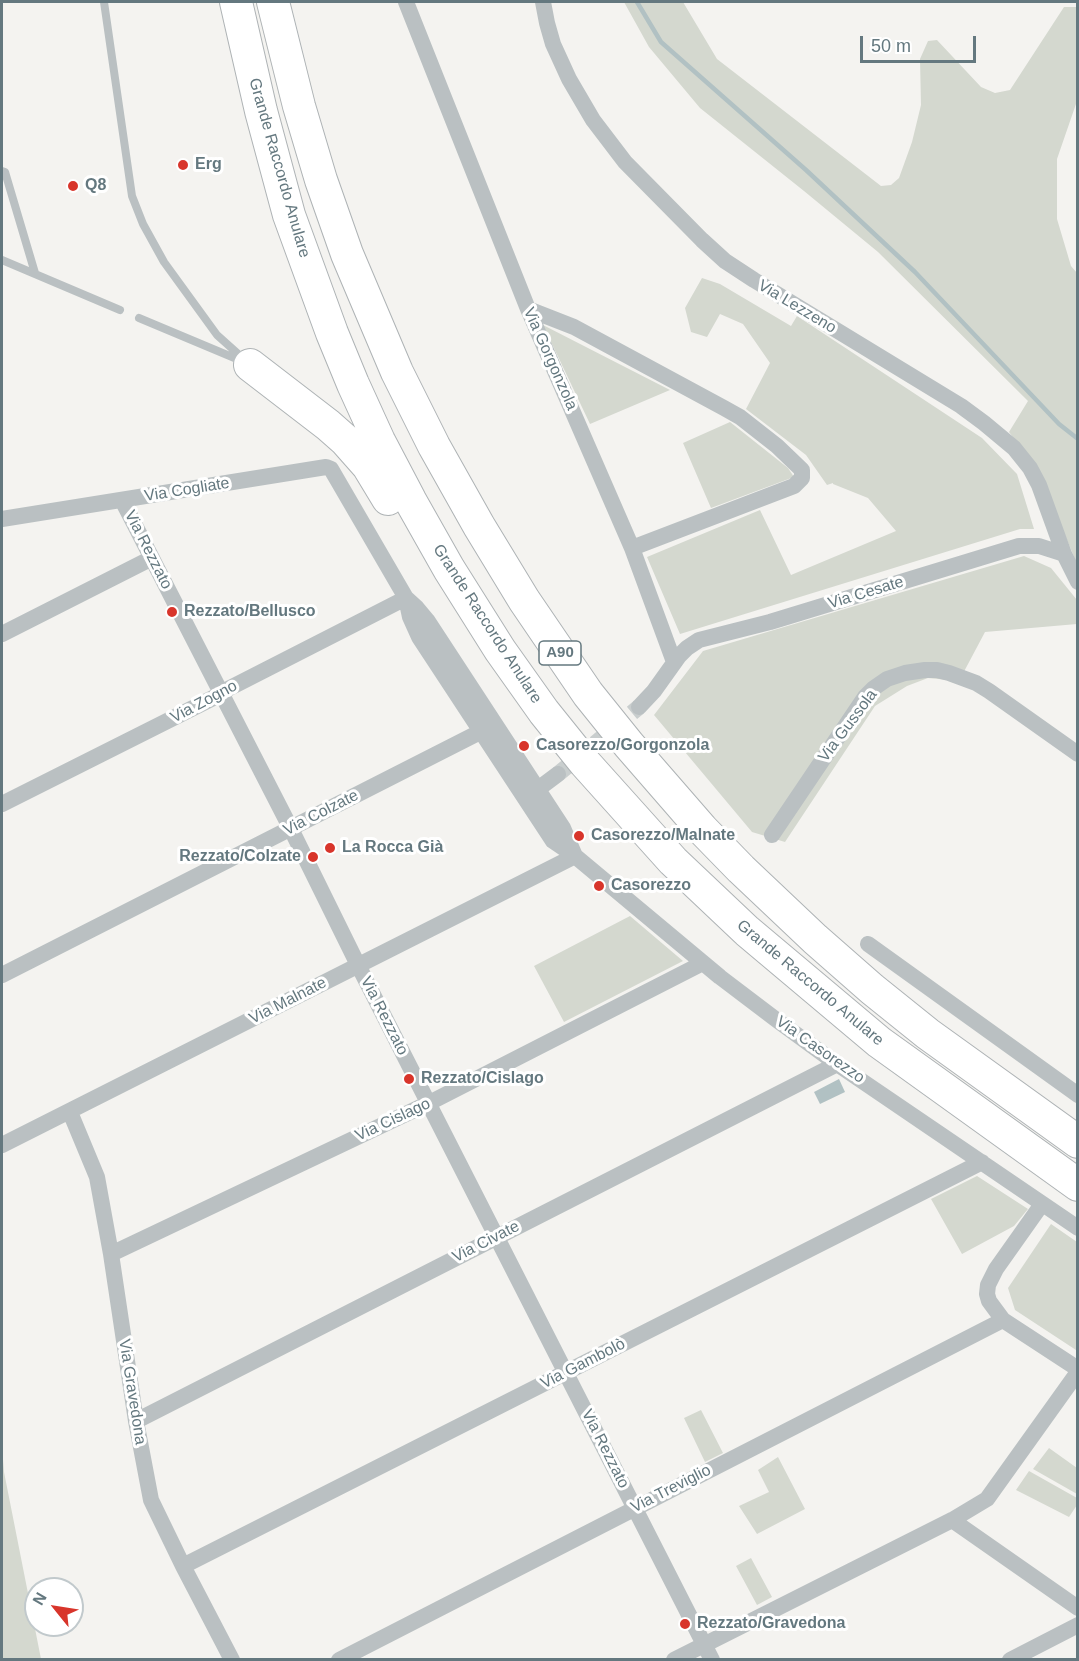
<!DOCTYPE html>
<meta charset="utf-8">
<style>
body{margin:0}
#map{position:relative;width:1079px;height:1661px;overflow:hidden;background:#f4f3f0;font-family:Arial,sans-serif}
canvas{display:block}
.frame{position:absolute;inset:0;border:3px solid #64787f;pointer-events:none}
.north{position:absolute;left:24px;top:1577px;width:60px;height:60px;box-sizing:border-box;background:#fff;border:2px solid #c1c9cc;border-radius:50%;rotate:300deg;font-size:16px;font-weight:700;line-height:24px;text-align:center;color:#64787f}
.north::after{content:'';display:block;margin:auto;width:21px;height:27px;background:#d8352b;clip-path:polygon(50% 0,100% 100%,50% 72%,0 100%)}
.scale{position:absolute;left:860px;top:36px;width:116px;height:27px;box-sizing:border-box;border:3px solid #64787f;border-top:0;padding-left:8px;font-size:18px;line-height:21px;white-space:nowrap;color:#64787f;-webkit-text-stroke:4px #fff;paint-order:stroke}
</style>
<div id="map">
<canvas width="1079" height="1661"></canvas>
<div class="frame"></div>
<div class="north">N</div>
<div class="scale">50 m</div>
</div>
<script>
const context = document.querySelector('canvas').getContext('2d');
context.lineJoin = 'round';
function fillPath(path, color) { context.fillStyle = color; context.fill(path, 'evenodd'); }
const poly = rows => new Path2D(rows.map(r => 'M' + r).join(''));
function trace(path, color, width, dash) { context.strokeStyle = color; context.lineWidth = width; context.lineCap = dash ? 'butt' : 'round'; context.setLineDash(dash || []); context.stroke(path); }
function label(font, color, halo, rows, align = 'center') {
  context.font = font + ' Arial,sans-serif'; context.lineWidth = 6; context.setLineDash([]); context.textBaseline = 'middle'; context.strokeStyle = halo; context.fillStyle = color; for (const [text, x, y, turn = 0] of rows) {
    context.save(); context.translate(x, y); context.rotate((+turn || 0) * Math.PI / 180); context.textAlign = isNaN(turn) ? turn : align; if (halo) context.strokeText(text, 0, 0); context.fillText(text, 0, 0); context.restore();
  }
}
const green = poly([
 [624,2,683,2,717,59,881,186,891,185,899,178,912,142,921,105,920,59,928,41,937,40,981,87,995,93,1010,90,1064,7,1077,7,1077,101,1057,159,1057,219,1071,266,1077,273,1077,564,1040,475,1026,454,1009,432,1028,401,878,252,804,191,700,108,649,47],
 [702,278,720,284,791,326,797,316,982,438,1017,474,1034,529,1020,529,680,634,647,557,760,510,791,575,896,531,868,498,833,484,833,483,827,485,806,455,746,409,770,363,743,324,720,314,707,337,691,332,685,308],
 [543,325,670,390,590,424],
 [730,422,788,468,794,477,711,508,683,443],
 [1024,556,1051,568,1077,600,1077,624,985,632,959,681,928,678,907,686,875,706,785,842,752,832,654,715,703,651],
 [630,916,683,961,564,1022,534,966],
 [977,1176,1028,1209,1014,1226,962,1254,931,1199],
 [1051,1224,1077,1242,1076,1350,1015,1310,1008,1288],
 [701,1410,723,1453,705,1462,684,1418],
 [2,1446,4,1472,41,1659,2,1659],
 [1049,1448,1077,1468,1077,1494,1033,1469],
 [778,1457,805,1509,757,1534,739,1506,769,1492,758,1470],
 [1029,1471,1077,1498,1077,1505,1069,1517,1016,1490],
 [751,1558,772,1597,757,1605,736,1566]
]);
const water = poly([
 [839,1079,845,1092,820,1104,814,1092]
]);
const stream = poly([
 [637,2,661,42,806,170,915,272,1059,424,1078,439]
]);
const streetTunnel = poly([
 [558,774,639,707]
]);
const lane = poly([
 [104,2,132,196,143,224,164,262,217,335,246,361],
 [2,171,5,172,35,273],
 [2,260,120,310],
 [139,318,244,362]
]);
const street = poly([
 [406,2,528,309,632,548,674,662],
 [543,2,547,23,553,44,569,79,593,120,625,162,702,240,725,261,754,280,961,406,984,423,1014,448,1030,468,1039,485,1064,554,1078,582],
 [528,309,574,327,724,408,740,417,777,446,802,470,802,478,794,486,632,548],
 [122,500,291,829,358,965,712,1660],
 [2,519,326,467,331,469,406,598,417,608,427,620,563,828,575,856],
 [406,598,410,617,419,637,553,841,575,856,720,977,778,1021,837,1064,1078,1228],
 [2,634,152,558],
 [639,707,654,691,679,656,687,648,699,640,770,622,1019,546,1039,546,1064,554],
 [538,789,558,774],
 [2,804,213,698,220,693,406,598],
 [772,835,865,697,874,688,887,679,905,673,925,670,937,670,949,673,976,683,989,691,1078,754],
 [868,944,1078,1095],
 [2,975,480,732],
 [70,1112,97,1177,111,1254,136,1421,151,1500,183,1566,232,1660],
 [2,1145,575,856],
 [1042,1204,996,1269,988,1285,987,1294,989,1301,1003,1320,1078,1369],
 [111,1254,429,1103,703,963],
 [136,1421,837,1064],
 [952,1520,1078,1608],
 [183,1566,982,1162],
 [339,1660,1003,1320],
 [674,1660,952,1520,987,1499,1078,1372],
 [1010,1660,1078,1625]
]);
const highway = poly([
 [236,2,261,111,289,215,332,333,353,384,379,441,410,500,449,569,500,650,544,712,585,763,673,861,747,931,879,1042,1078,1185],
 [273,2,299,106,321,180,347,254,397,372,434,446,479,526,524,600,588,694,629,745,702,829,741,869,815,939,872,989,928,1034,1078,1142],
 [250,365,328,425,345,440,368,466,388,499]
]);
const markers = [
 [183,165,6,"#d8352b"],
 [73,186,6,"#d8352b"],
 [172,612,6,"#d8352b"],
 [524,746,6,"#d8352b"],
 [579,836,6,"#d8352b"],
 [330,848,6,"#d8352b"],
 [313,857,6,"#d8352b"],
 [599,886,6,"#d8352b"],
 [409,1079,6,"#d8352b"],
 [685,1624,6,"#d8352b"]
];
const shields = [
 [560,653,42]
];
const shieldNames = [
 ["A90",560,653]
];
const poiNames = [
 ["Erg",195,165],
 ["Q8",85,186],
 ["Rezzato/Bellusco",184,612],
 ["Casorezzo/Gorgonzola",536,746],
 ["Casorezzo/Malnate",591,836],
 ["La Rocca Già",342,848],
 ["Rezzato/Colzate",301,857,"right"],
 ["Casorezzo",611,886],
 ["Rezzato/Cislago",421,1079],
 ["Rezzato/Gravedona",697,1624]
];
const streetNames = [
 ["Grande Raccordo Anulare",279,168,74],
 ["Via Lezzeno",797,307,31],
 ["Via Gorgonzola",550,359,66],
 ["Via Cogliate",187,490,-9],
 ["Via Rezzato",148,550,63],
 ["Via Cesate",866,593,-17],
 ["Grande Raccordo Anulare",487,624,57],
 ["Via Zogno",204,702,-28],
 ["Via Gussola",848,726,-53],
 ["Via Colzate",321,813,-27],
 ["Grande Raccordo Anulare",810,983,40],
 ["Via Malnate",288,1001,-27],
 ["Via Rezzato",384,1016,63],
 ["Via Casorezzo",820,1050,35],
 ["Via Cislago",393,1120,-25],
 ["Via Civate",486,1242,-27],
 ["Via Gambolò",583,1364,-27],
 ["Via Gravedona",132,1392,81],
 ["Via Rezzato",605,1449,63],
 ["Via Treviglio",671,1489,-27]
];
fillPath(green, '#d4d8cf');
fillPath(water, '#b1c1c3');
trace(stream, '#b1c1c3', 4.5);
trace(streetTunnel, '#c9cece', 16, [16, 8]);
trace(highway, '#aeb3b5', 34);
trace(lane, '#bac0c2', 8);
trace(street, '#bac0c2', 16);
trace(highway, '#fff', 32);
for (const [x, y, r, color] of markers) { const dot = new Path2D(); dot.arc(x, y, r, 0, 2 * Math.PI); context.fillStyle = color; context.fill(dot); trace(dot, '#fff', 2); }
for (const [x, y, w] of shields) { const box = new Path2D(); box.roundRect(x - w / 2, y - 12, w, 24, 4.5); context.fillStyle = '#fff'; context.fill(box); trace(box, '#64787f', 1.5); }
label('bold 15px', '#64787f', null, shieldNames);
label('bold 16px', '#64787f', '#fff', poiNames, 'left');
label('16px', '#64787f', '#fff', streetNames);
</script>
